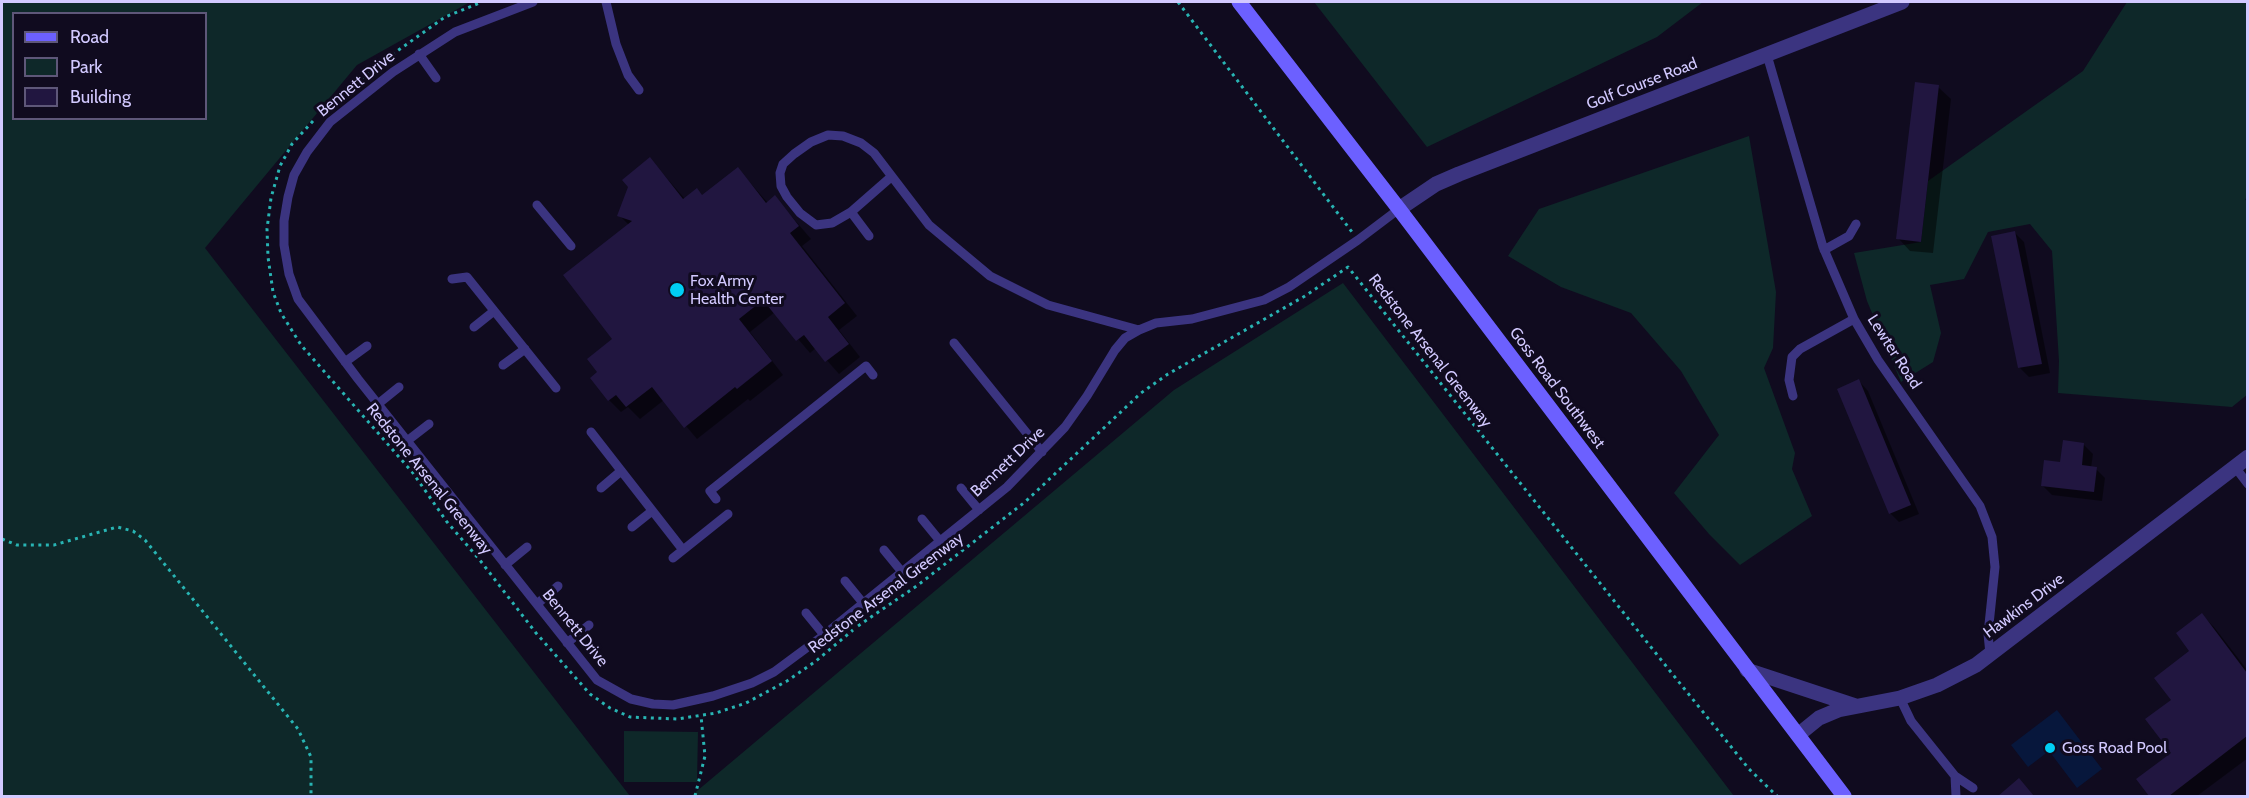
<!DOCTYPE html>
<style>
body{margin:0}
#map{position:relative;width:2249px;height:798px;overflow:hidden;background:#100b1f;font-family:Cabin,sans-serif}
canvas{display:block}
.frame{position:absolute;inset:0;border:3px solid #d2c9ff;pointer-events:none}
.legend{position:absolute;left:12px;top:12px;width:195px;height:108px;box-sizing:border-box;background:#100b1f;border:2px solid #5e5779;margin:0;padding:8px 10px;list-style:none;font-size:18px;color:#d2c9ff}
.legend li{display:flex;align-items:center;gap:12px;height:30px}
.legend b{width:30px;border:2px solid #5e5779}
</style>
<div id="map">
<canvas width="2249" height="798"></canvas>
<div class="frame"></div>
<ul class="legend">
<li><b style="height:8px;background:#6c60ff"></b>Road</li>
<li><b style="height:16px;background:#0e2829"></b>Park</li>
<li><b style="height:16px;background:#211640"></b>Building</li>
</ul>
</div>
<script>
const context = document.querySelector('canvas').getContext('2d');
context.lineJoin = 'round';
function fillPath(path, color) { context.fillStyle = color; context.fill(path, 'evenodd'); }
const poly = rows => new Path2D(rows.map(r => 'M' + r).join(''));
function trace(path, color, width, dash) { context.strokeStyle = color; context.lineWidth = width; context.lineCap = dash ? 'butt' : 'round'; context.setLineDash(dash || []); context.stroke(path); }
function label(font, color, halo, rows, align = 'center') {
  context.font = font + ' Cabin,sans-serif'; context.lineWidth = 6; context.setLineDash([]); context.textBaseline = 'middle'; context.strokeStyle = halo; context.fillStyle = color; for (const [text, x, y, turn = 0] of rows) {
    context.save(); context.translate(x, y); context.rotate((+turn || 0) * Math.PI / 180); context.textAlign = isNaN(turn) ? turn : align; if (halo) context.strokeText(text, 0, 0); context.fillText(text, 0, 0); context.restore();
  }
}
const green = poly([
 [2,2,470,2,357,65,205,248,630,796,2,796],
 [14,14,206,14,206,118,14,118],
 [1314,2,1703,2,1657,37,1427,147],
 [2127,2,2247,2,2248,198,2245,199,2248,203,2248,394,2232,407,2058,393,2059,361,2052,251,2030,224,1988,232,1964,279,1930,285,1941,333,1933,362,1901,382,1867,301,1854,253,1921,242,1928,181,2083,71],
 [1749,136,1776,292,1773,348,1764,368,1795,453,1792,469,1812,516,1740,565,1709,534,1674,493,1719,435,1681,371,1631,313,1561,287,1508,256,1539,209],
 [1343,283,1734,796,691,796,1174,390],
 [624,731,698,732,697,782,624,782]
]);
const water = poly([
 [2057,710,2102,769,2077,788,2049,751,2028,767,2011,745]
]);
const shadow = poly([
 [1938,87,1951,99,1933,253,1910,251,1898,238],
 [650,159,685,199,703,196,738,169,768,203,775,197,811,239,802,246,857,316,839,330,860,357,839,374,816,348,810,353,775,312,750,332,783,375,750,401,748,399,697,439,664,400,640,419,628,407,621,412,609,400,599,372,614,339,629,225,619,215],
 [2015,233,2024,242,2050,373,2029,377,2020,368,1993,237],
 [1859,381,1868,391,1919,514,1899,522,1890,513],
 [2084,445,2093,454,2091,468,2096,469,2105,478,2102,501,2052,495,2042,485,2061,464],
 [2202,615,2214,627,2248,671,2248,758,2197,796,2151,796,2139,780,2173,753,2173,700,2191,651]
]);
const building = poly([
 [1915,82,1939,85,1921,242,1896,239],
 [650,157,683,199,697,188,702,195,738,167,766,203,775,195,799,226,790,233,845,303,828,317,849,344,825,362,804,335,796,341,763,300,739,319,772,361,737,389,735,387,684,428,652,387,626,407,616,395,608,401,590,378,597,372,587,359,612,339,563,275,632,221,617,216,628,187,622,180],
 [2015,231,2042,364,2018,368,1991,236],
 [1859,379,1911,505,1889,514,1837,389],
 [2063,440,2084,443,2082,465,2097,467,2094,492,2041,486,2044,460,2060,462],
 [2202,613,2247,673,2247,736,2169,796,2149,796,2136,779,2171,753,2145,719,2171,700,2154,678,2189,651,2176,633],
 [2019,778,2034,796,1998,796]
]);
const path = poly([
 [1178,2,1352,232],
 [386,59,445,17,482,2],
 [349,89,381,63],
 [313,121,292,144,280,166,271,198,267,229,268,257,273,292,281,313,301,345,413,473,447,522,479,559,536,633,590,694,610,708,630,717,677,719,716,713,746,703,787,681,816,661,853,630],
 [2,539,17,545,54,545,117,527,133,531,145,540,298,729,311,757,311,796],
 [858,626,918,585,1025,502,1141,393,1168,374,1305,296,1348,267,1670,671,1749,769,1777,796],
 [695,796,705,756,701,716]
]);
const lane = poly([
 [533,2,455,32,393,72,330,122,307,152,294,175,288,197,284,221,284,245,289,274,298,299,358,379,597,680,631,699,653,704,673,705,713,696,752,683,774,672,824,635,1007,487,1065,427,1087,396,1115,350,1125,338,1139,330,1156,323,1192,319,1264,300,1289,287,1358,240,1399,209],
 [606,2,616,44,628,75,639,90],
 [419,54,436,78],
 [1767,55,1823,247,1854,319,1878,360,1980,506,1992,537,1995,567,1988,634,1990,654],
 [891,177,851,212,832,223,816,225,800,213,787,197,781,186,780,173,783,164,794,154,811,142,828,135,843,136,861,143,874,153,929,225,990,276,1048,305,1139,330],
 [537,205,571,246],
 [851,212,869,236],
 [1824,250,1849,236,1856,224],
 [452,279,467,277,556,388],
 [474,327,494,311],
 [954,343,1042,452],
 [345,362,367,346],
 [503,365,525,349],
 [1793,396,1789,380,1792,357,1800,349,1854,319],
 [378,404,399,387],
 [591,432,683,550],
 [407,441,429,424],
 [2235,467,2248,484],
 [601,488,621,471],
 [961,488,979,510],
 [716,499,710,491,866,366,873,375],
 [922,519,940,541],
 [632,527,652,511],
 [884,550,902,572],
 [673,558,728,514],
 [505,565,527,547],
 [845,581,863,603],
 [537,604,558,586],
 [806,613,824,635],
 [567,643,589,625],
 [1900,698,1911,721,1955,776,1973,788],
 [1955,776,1956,796]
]);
const street = poly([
 [1399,209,1436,184,1459,174,1902,2],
 [1747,670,1856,706],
 [1798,735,1819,718,1838,710,1900,698,1937,685,1976,665,2248,457]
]);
const secondary = poly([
 [1239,2,1399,209,1844,796]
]);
const markers = [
 [677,290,8,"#00cef4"],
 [2050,748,6,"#00cef4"]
];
const streetNames = [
 ["Bennett Drive",356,84,-39],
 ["Golf Course Road",1642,84,-21],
 ["Redstone Arsenal Greenway",1430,351,52],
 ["Lewter Road",1894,352,57],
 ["Goss Road Southwest",1557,388,53],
 ["Bennett Drive",1008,462,-43],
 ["Redstone Arsenal Greenway",429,479,51],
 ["Redstone Arsenal Greenway",886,593,-37],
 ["Hawkins Drive",2024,606,-37],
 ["Bennett Drive",575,628,51]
];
const poiNames = [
 ["Fox Army",690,281],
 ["Health Center",690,299],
 ["Goss Road Pool",2062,748]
];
fillPath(green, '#0e2829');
fillPath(water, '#07173c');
fillPath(shadow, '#0007');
fillPath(building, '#211640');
trace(path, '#28b4b3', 3, [3, 4.5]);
trace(lane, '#3b3480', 9);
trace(street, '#3b3480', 15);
trace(secondary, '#6c60ff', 15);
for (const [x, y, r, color] of markers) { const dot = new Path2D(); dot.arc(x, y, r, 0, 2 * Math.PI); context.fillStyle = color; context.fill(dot); trace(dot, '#100b1f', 2); }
label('16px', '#d2c9ff', '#100b1f', streetNames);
label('16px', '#d2c9ff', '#100b1f', poiNames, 'left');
</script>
